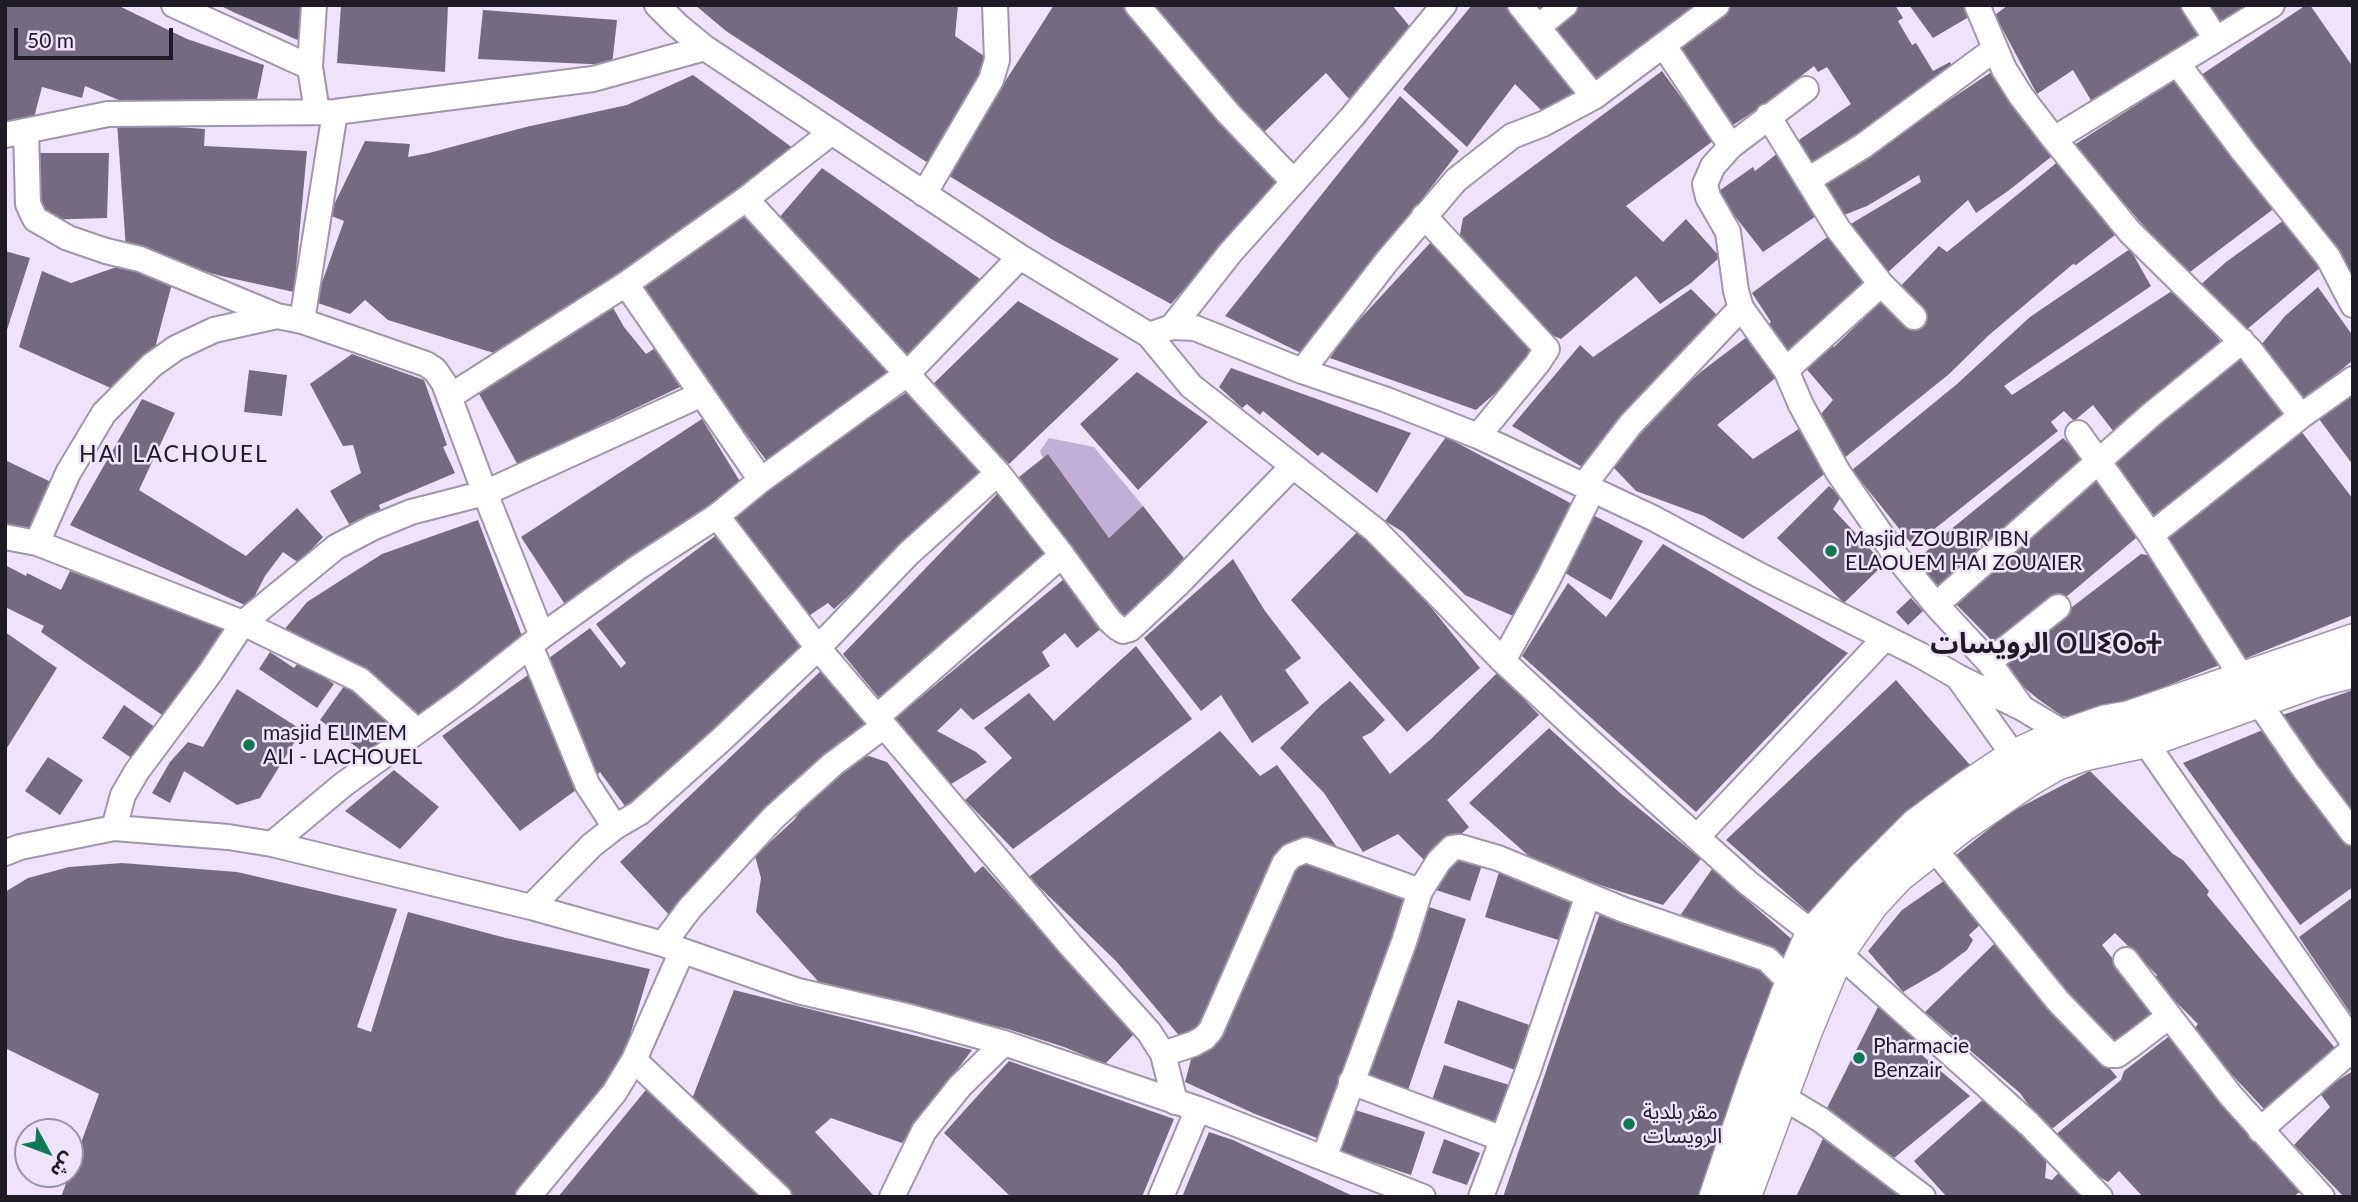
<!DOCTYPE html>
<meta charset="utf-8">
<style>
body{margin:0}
#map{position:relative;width:2358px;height:1202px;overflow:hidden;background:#eee3fb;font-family:Lato,"Noto Sans Arabic",sans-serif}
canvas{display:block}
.frame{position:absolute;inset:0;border:7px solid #1f1b24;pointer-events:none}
.north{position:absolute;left:14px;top:1118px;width:70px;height:70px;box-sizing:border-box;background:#eee3fb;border:2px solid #9b93a5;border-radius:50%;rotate:131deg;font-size:19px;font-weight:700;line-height:28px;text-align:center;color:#1f1b24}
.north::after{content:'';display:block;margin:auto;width:24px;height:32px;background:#0e7953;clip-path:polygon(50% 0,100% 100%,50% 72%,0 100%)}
.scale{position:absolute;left:14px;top:28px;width:159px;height:32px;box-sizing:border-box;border:4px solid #1f1b24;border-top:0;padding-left:9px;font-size:21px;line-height:24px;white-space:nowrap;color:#1f1b24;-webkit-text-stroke:5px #eee3fb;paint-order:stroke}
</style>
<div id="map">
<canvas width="2358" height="1202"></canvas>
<div class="frame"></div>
<div class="north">ش</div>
<div class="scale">50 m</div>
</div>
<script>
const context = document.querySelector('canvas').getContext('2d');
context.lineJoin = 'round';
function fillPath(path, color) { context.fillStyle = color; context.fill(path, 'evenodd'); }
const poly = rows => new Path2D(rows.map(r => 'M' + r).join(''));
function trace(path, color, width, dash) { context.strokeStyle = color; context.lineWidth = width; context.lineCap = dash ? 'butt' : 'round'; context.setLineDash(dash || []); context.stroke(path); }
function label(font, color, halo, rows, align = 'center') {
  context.font = font + ' Lato,"Noto Sans Arabic","Noto Sans Tifinagh",sans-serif'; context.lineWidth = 5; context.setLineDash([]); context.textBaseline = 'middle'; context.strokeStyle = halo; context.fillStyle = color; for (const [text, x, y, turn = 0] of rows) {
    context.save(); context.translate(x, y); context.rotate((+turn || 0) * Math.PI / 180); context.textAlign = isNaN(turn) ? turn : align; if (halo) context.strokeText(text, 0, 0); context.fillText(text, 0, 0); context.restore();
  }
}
const green = poly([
 [1049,438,1094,447,1143,506,1109,538,1048,454,1043,458,1040,451]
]);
const building = poly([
 [5,5,117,5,187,39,264,65,256,104,126,103,85,86,82,98,42,87,32,125,5,122],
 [219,5,305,5,300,41,233,12],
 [341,5,448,5,445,72,337,63],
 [695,5,958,5,955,36,984,56,981,78,928,163,726,31],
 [1054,5,1130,5,1278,182,1171,304,1053,240,946,174],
 [1153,5,1392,5,1411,28,1350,100,1326,73,1261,135],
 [1472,5,1513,5,1583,91,1550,119,1515,84,1467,147,1403,89],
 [1580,5,1706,5,1594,83,1549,28],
 [1731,5,1895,5,1903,18,1898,21,1912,45,1916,43,1933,71,1950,62,1956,74,1816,173,1796,142,1851,104,1827,67,1818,72,1814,66,1765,104,1733,125,1676,48],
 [1909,5,1970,5,1974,14,1933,38],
 [2008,5,2187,5,2208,34,2092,102,2073,70,2037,94,1995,15],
 [2206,5,2248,5,2221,25],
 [2306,5,2310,5,2353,67,2353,281,2198,77],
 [483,10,617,20,612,65,478,59],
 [1662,71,1713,141,1626,206,1663,242,1686,219,1720,257,1691,283,1660,304,1636,276,1561,339,1549,334,1458,245,1463,218],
 [1993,71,2056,153,2008,191,1976,213,1968,200,1887,273,1849,225,1921,182,1919,175,1867,206,1844,215,1823,184],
 [693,75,797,151,539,336,532,329,497,354,388,320,365,300,350,314,315,302,344,221,329,215,365,141,410,144,408,157,429,153,526,127,627,105],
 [2178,78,2280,204,2186,275,2074,145],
 [1400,96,1459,151,1303,354,1225,316],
 [117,123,205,129,204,146,307,151,294,292,221,276,126,249],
 [39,153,109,153,107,218,41,220],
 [1778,153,1822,212,1763,252,1719,196,1719,191,1753,167,1755,171],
 [2060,160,2115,235,2076,265,2073,264,1989,335,1948,375,1743,539,1704,516,1636,491,1614,468,1656,411,1702,371,1752,333,1783,372,1717,425,1753,459,1820,415,1833,400,1804,366,1828,343,1834,347,1888,295,1920,329,1926,322,1897,290,1939,246,1947,252],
 [822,168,983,281,914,364,777,220],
 [748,208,889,374,770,465,636,290],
 [2291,215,2328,261,2245,331,2198,287,2226,262],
 [1834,232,1873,283,1789,355,1768,325,1771,322,1752,293],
 [1431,242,1542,352,1476,410,1330,358,1348,332],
 [2130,249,2151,286,2004,386,2012,395,2181,285,2225,348,2117,436,2093,405,2074,421,2064,411,2051,422,2058,431,1913,546,1852,470,1957,384,2030,317],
 [5,251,30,258,6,333,5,333],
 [122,265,174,276,155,348,122,393,19,347,42,271,71,283],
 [2318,287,2353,336,2353,360,2305,400,2261,345,2285,316],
 [1691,289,1721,319,1589,471,1512,426,1580,345,1593,357],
 [608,299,624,327,646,354,660,345,680,387,598,426,520,469,477,390],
 [1018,301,1119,359,1009,464,929,388],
 [2246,350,2290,413,2159,522,2108,460],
 [352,354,424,380,447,445,443,447,455,473,379,505,381,511,349,524,330,491,361,473,353,445,343,446,310,384],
 [1231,368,1411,433,1377,493,1322,452,1318,456,1263,411,1260,415,1247,404,1242,408,1219,387],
 [249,370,287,375,282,416,244,412],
 [1137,372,1208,422,1138,490,1080,424],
 [913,388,987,471,834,609,828,603,810,615,727,514],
 [2353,395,2353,465,2319,419],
 [142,399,175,413,139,490,246,556,297,508,323,537,299,563,283,552,265,576,249,607,70,525],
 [702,419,744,488,568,609,521,537],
 [2301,431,2353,499,2353,615,2244,659,2169,538],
 [1446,437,1576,506,1520,619,1465,595,1403,532,1385,521],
 [2063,438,2087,462,1938,595,1914,564,1939,539],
 [1048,454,1109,538,1143,506,1190,566,1128,622,1019,477],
 [5,460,53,483,28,532,5,523],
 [2090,478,2104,485,2142,533,2002,651,1952,600],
 [1829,486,1841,497,1833,509,1884,564,1844,603,1777,538],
 [1000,491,1049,559,897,698,879,698,843,654],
 [1589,513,1643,541,1611,600,1560,570],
 [478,520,525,644,417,722,284,630,307,602,382,554],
 [1360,529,1396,564,1480,668,1407,732,1291,600],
 [722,531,809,650,633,817,600,772,594,778,545,661,590,628,621,668,626,663,596,624],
 [1663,544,1848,653,1696,812,1522,656,1568,583,1606,617],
 [2141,554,2158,557,2222,664,2088,717,2062,716,2038,699,1997,665],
 [1233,559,1265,611,1301,658,1285,670,1309,703,1252,743,1221,695,1201,711,1144,638],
 [5,565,26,576,27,573,61,590,70,571,228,629,168,719,41,632,44,626,5,607],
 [1064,579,1103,627,1077,648,1065,633,1042,652,1050,666,973,720,961,708,937,731,976,752,987,762,948,786,893,720],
 [1911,598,1923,611,1908,625,1896,612],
 [5,632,57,668,5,751],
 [1136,646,1192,719,1013,849,965,800,1012,758,984,728,1029,693,1054,721],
 [270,652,294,668,300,661,334,684,317,708,259,669],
 [824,668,872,724,672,918,620,862],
 [535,670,580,787,520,831,442,736],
 [1498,672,1539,715,1447,800,1469,827,1428,864,1398,834,1363,852,1324,793,1280,748,1320,706,1350,681,1385,720,1372,732,1362,737,1390,774,1431,739],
 [1896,680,1970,765,1810,914,1726,840],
 [347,682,406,726,367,755,320,720],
 [237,689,302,730,260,798,237,805,184,771,170,803,152,793,170,762,188,742,203,747],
 [2353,690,2353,818,2280,716],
 [124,705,156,728,136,761,102,738],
 [1549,728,1619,792,1701,859,1663,905,1540,866,1469,803],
 [2265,729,2353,838,2353,887,2300,925,2183,763],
 [1220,731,1260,776,1277,765,1345,858,1414,898,1327,1142,1255,1114,1185,1082,1193,1052,1116,961,1029,877],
 [869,756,887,762,975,873,983,866,1134,1034,1105,1064,1064,1047,1008,1029,824,988,756,912,761,878,755,856,794,820,810,798,854,759],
 [48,757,83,780,60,815,25,791],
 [394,770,439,807,400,849,345,811],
 [2090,771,2173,854,2183,860,2209,891,2207,895,2340,1054,2265,1110,2192,1032,2198,1024,2154,980,2157,975,2115,933,2102,945,2158,1017,2114,1051,1955,856,2009,813],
 [1459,858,1482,865,1470,901,1436,890,1445,866],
 [122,863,237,872,397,909,357,1027,371,1032,408,912,506,938,650,969,615,1085,520,1197,61,1197,99,1094,5,1048,5,892,28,878,69,867],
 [1500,869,1582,899,1568,943,1485,917],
 [1712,869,1796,943,1780,961,1675,923],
 [1948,878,1984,921,1969,935,1973,940,1967,950,1939,971,1903,992,1868,951,1902,910],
 [2353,897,2353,1017,2299,937],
 [1426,906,1466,919,1407,1093,1366,1082],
 [1601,910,1782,974,1703,1197,1503,1197],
 [1999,939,2117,1077,2048,1132,2020,1093,1925,1012],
 [734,990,972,1050,902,1143,831,1118,815,1132,875,1197,794,1197,740,1141,692,1099],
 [1458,1000,1538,1028,1523,1073,1444,1043],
 [1881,1001,1925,1046,1923,1056,1970,1096,1894,1158,1827,1108],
 [2172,1034,2302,1190,2293,1197,2143,1197,2119,1171,2108,1182,2090,1171,2054,1136,2121,1080,2124,1071],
 [1009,1061,1174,1119,1142,1197,1011,1197,944,1133],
 [1444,1065,1516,1087,1504,1127,1431,1103],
 [2353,1071,2353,1197,2344,1197,2294,1145,2330,1107,2319,1092],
 [650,1085,771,1197,558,1197],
 [1988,1095,2047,1155,2045,1178,2052,1180,2062,1169,2088,1197,1947,1197,1914,1161],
 [1352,1109,1425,1132,1411,1175,1339,1151],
 [1209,1132,1233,1140,1355,1197,1182,1197],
 [1825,1134,1907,1197,1796,1197],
 [1444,1139,1480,1153,1467,1185,1432,1173]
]);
const minor = poly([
 [174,5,310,67],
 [314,5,310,67,317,112],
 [657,5,677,25,705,48,1020,257,1149,335,1191,386,1375,530,1503,661,1584,736,1748,883,1837,952,1976,1076,2029,1124,2100,1197],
 [1137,5,1228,113,1294,182],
 [1520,5,1594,97],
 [1977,5,2004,69,2021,96,2054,139,2130,232,2250,350,2301,416],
 [2194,5,2216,39],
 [1538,27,1565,5],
 [1664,46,1731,146,1713,166,1705,184,1708,197,1728,232,1736,291,1741,308,1786,370,1801,405,1838,472,1896,556,1936,605,1989,662,2020,705],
 [2177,63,2243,151,2328,257,2353,305],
 [1768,116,1838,229,1881,284,1914,317],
 [26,131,28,204,35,219,68,238,106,251,140,259,277,316],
 [5,135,108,114,335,112,593,79,705,48],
 [2054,139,2272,5],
 [1731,146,1806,89],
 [1808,180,1863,146,1995,49],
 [924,194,991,80,997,60,995,5],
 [746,199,998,473,1062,555,1110,621,1118,628,1123,631,1130,629,1178,584,1292,467],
 [1424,216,1547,349,1537,364,1478,436],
 [626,284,761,480],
 [302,321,335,112],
 [1172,327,1230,253,1352,117,1444,5],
 [1149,335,1172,327,1195,328,1302,371,1387,400,1478,436,1653,518,1759,575,1920,655,1958,677,2022,708,2067,735,2073,742],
 [1786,370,1881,284],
 [1302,371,1387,261,1456,180,1512,136,1543,124,1594,97,1717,5],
 [449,397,626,284,746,199,832,132],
 [2078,433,2151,535],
 [1584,485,1630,425,1741,308],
 [717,516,818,648,1071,946,1149,1032,1163,1054,1175,1102],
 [5,537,37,543,243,623,360,680,417,731],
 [37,543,68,473,104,413,152,365,176,348,214,330,277,316,302,321,426,364,435,370,444,383,485,493,542,636],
 [1936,605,2152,414,2242,341],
 [530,645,587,784,615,827],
 [1503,661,1548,579,1593,489],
 [1989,662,2058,607],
 [2243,679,2151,535,2301,416,2353,379],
 [1960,680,2024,770],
 [2257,700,2305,770,2353,833],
 [877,717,1062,555],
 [2135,727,2353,1042],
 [114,828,123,795,137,771,210,673,243,623,336,547,372,528,411,512,485,493,702,394],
 [1697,837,1885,638],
 [272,844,344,784,465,697,542,636,637,568,717,516,761,480,907,374,1020,257],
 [1932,846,2058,1001,2110,1055,2117,1055,2134,1043,2168,1017],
 [5,853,20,847,114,828,228,837,272,844,531,907,663,944,798,991,910,1017,1004,1043,1198,1109,1423,1197],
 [531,907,592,845,615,827,639,813,722,739,818,648,909,553,998,473],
 [663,944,690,908,774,817,833,764,884,726],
 [2126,960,2231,1096,2322,1197],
 [1163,1054,1193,1044,1204,1038,1211,1030,1284,864,1291,856,1306,850,1420,891],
 [634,1060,779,1197],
 [1351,1082,1503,1139],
 [1769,1089,1821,1120,1923,1197],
 [2260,1130,2353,1049],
 [1324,1158,1404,942,1420,891,1439,861,1452,848,1460,847,1498,858,1624,910,1767,959,1782,974,1798,969],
 [528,1197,614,1093,634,1060,682,951],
 [892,1197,924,1131,960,1086,1004,1043],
 [1161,1197,1198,1109],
 [1481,1197,1529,1068,1588,895]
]);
const secondary = poly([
 [1717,1197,1756,1082,1798,969,1813,935,1865,878,1917,826,1967,789,2015,757,2044,744,2105,723,2128,719,2353,642],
 [1743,1197,1805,1029,1837,952,1871,903,1897,875,1962,824,2029,778,2055,763,2084,753,2145,740,2317,679,2353,670]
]);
const markers = [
 [1831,551,7,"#0e7953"],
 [249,745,7,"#0e7953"],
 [1859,1058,7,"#0e7953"],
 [1629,1124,7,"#0e7953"]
];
const poiNames = [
 ["Masjid ZOUBIR IBN",1845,539],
 ["ELAOUEM HAI ZOUAIER",1845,563],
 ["masjid ELIMEM",263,733],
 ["ALI - LACHOUEL",263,757],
 ["Pharmacie",1873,1046],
 ["Benzair",1873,1070],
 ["مقر بلدية",1643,1112],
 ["الرويسات",1643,1136]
];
const neighbourhoodNames = [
 ["HAI LACHOUEL",174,455]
];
const districtNames = [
 ["الرويسات ⵔⵡⵉⵙⴰⵜ",2046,644]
];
fillPath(green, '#c2aed7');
fillPath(building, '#756b80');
trace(minor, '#a095ab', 28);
trace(secondary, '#a095ab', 38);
trace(minor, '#fff', 24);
trace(secondary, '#fff', 35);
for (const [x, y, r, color] of markers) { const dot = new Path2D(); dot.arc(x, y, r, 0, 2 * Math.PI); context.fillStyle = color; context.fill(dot); trace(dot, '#eee3fb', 2.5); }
label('21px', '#1f1b24', '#eee3fb', poiNames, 'left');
context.letterSpacing = '2px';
label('23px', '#1f1b24', '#eee3fb', neighbourhoodNames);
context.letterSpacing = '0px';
label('bold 28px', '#1f1b24', '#eee3fb', districtNames);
</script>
